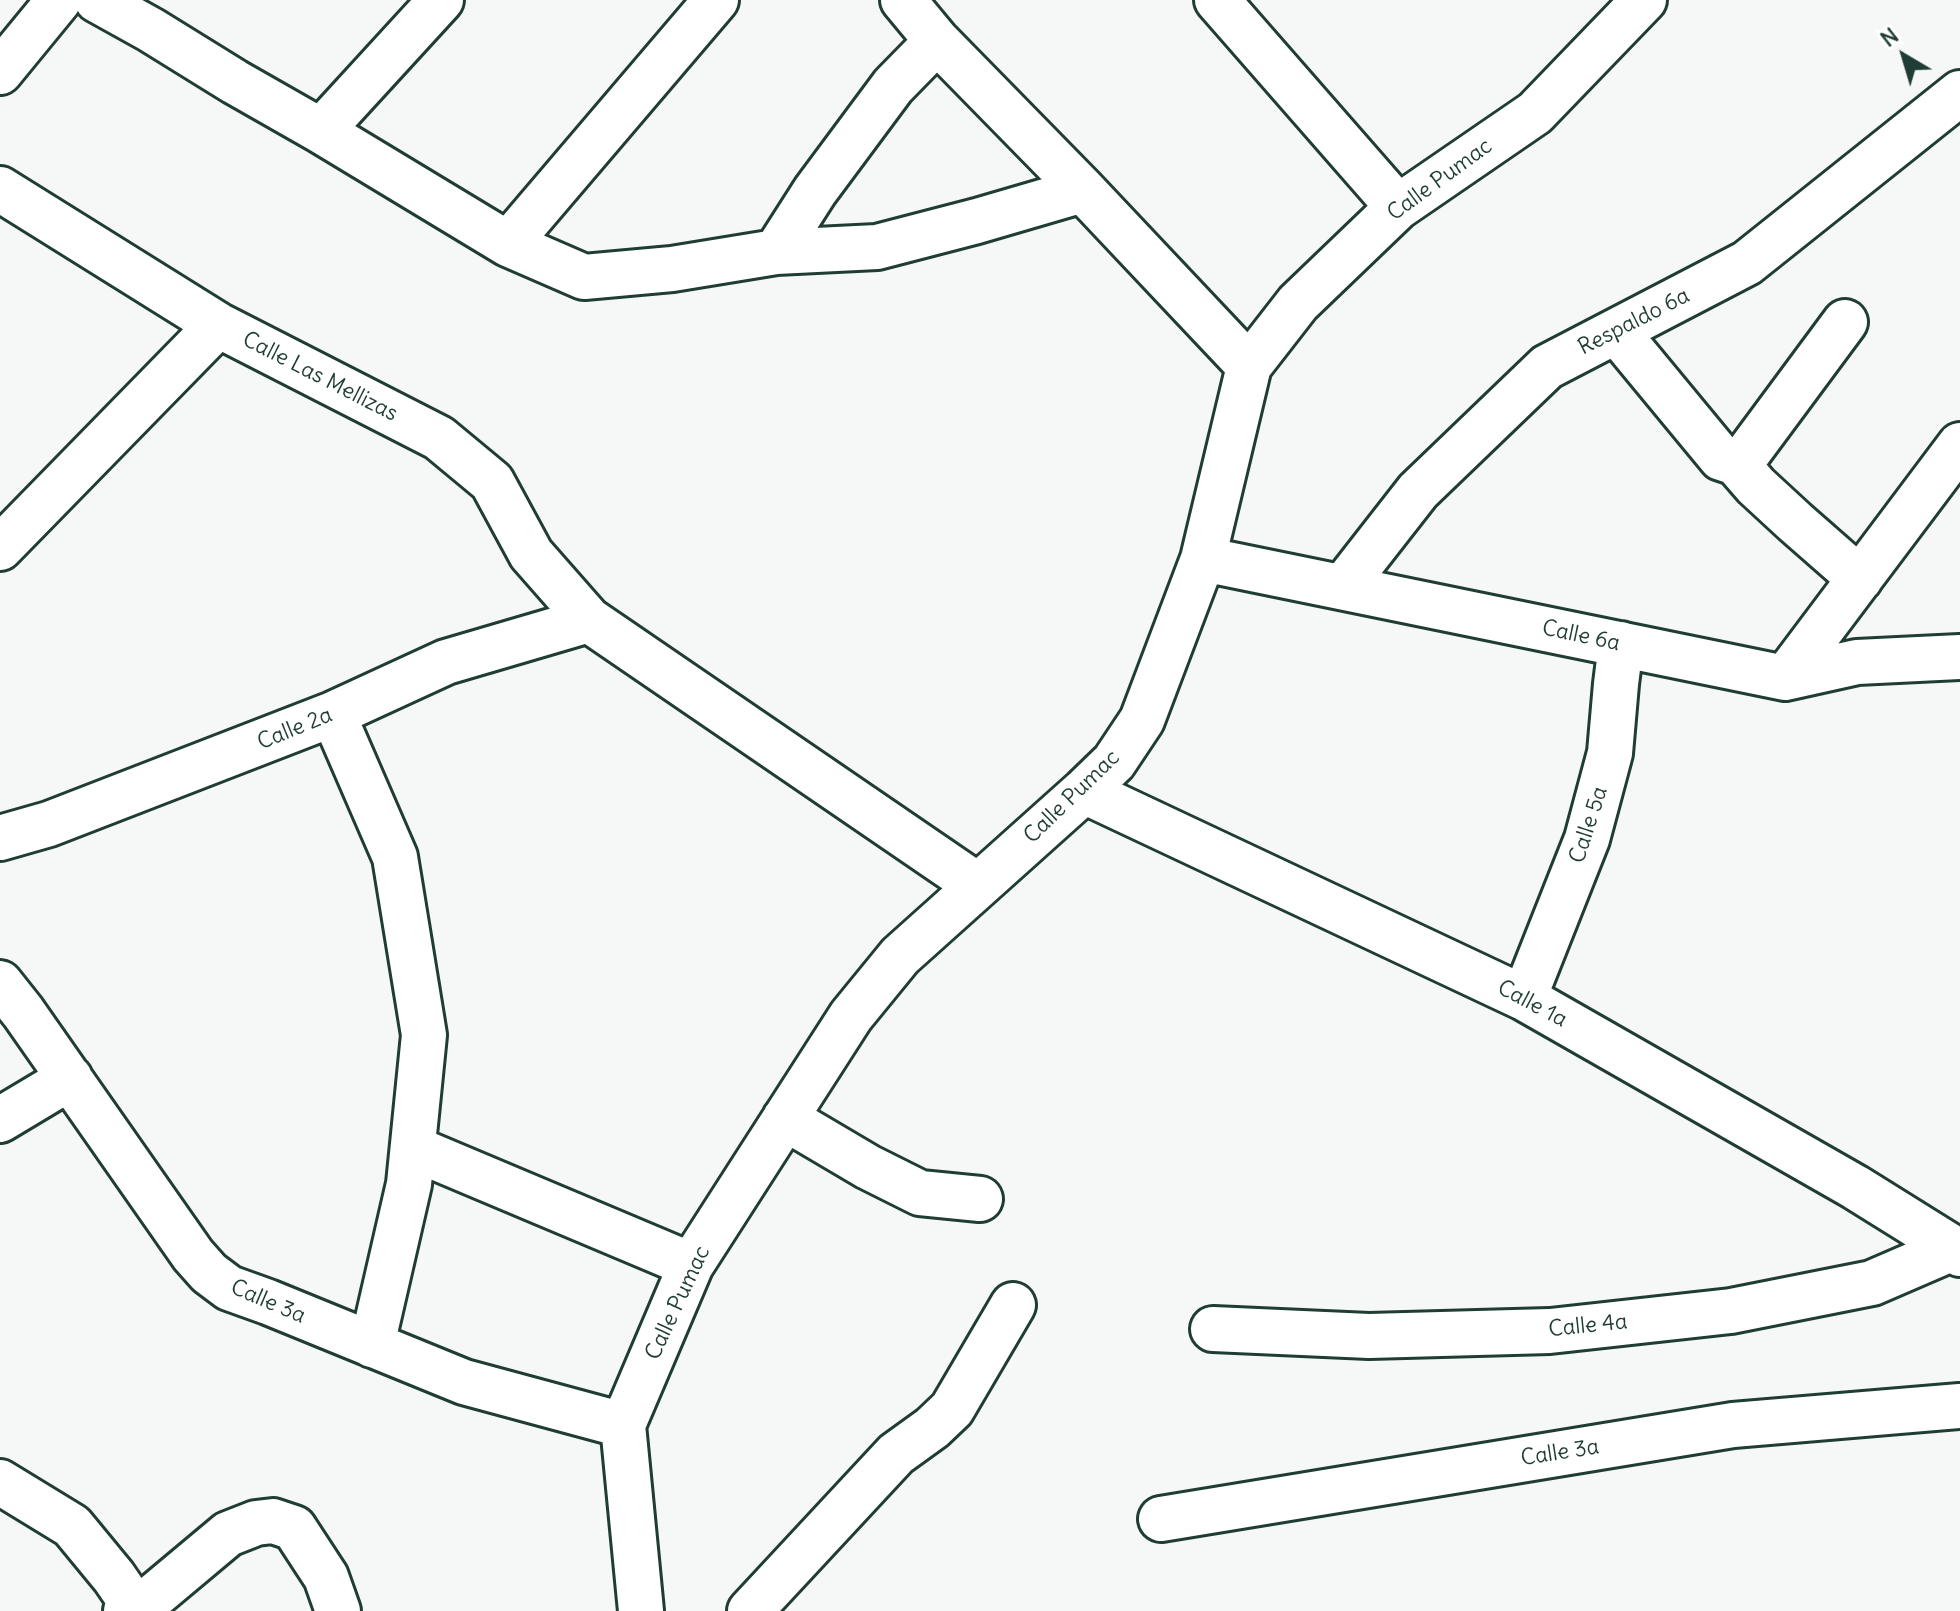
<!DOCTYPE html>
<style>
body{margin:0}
#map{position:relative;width:1960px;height:1611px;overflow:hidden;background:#f6f7f7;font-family:Delius,sans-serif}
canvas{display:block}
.north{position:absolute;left:1864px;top:16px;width:80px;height:80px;-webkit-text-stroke:6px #fff;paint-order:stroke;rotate:322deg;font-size:22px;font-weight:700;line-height:32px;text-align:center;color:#1f3d34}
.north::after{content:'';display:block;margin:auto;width:28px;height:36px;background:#1f3d34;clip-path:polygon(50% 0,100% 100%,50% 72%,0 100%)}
</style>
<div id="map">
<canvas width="1960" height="1611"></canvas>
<div class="north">N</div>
</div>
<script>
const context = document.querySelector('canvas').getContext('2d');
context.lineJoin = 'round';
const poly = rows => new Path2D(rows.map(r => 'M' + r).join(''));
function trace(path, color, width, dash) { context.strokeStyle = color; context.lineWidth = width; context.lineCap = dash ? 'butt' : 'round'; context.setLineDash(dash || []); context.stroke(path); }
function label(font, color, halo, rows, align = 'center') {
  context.font = font + ' Delius,sans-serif'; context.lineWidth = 8; context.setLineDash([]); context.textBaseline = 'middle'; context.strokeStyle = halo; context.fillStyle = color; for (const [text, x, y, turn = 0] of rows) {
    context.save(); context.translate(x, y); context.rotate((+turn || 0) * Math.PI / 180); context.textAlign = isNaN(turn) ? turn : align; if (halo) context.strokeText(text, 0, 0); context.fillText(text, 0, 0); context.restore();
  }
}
const minor = poly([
 [97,0,151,30,235,82,321,131,508,244,584,277,672,269,776,252,815,191,893,86,937,41],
 [903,0,937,41,1083,190,1249,366],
 [1217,0,1398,207],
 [0,72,59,0],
 [321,131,441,0],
 [0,189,218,325,439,438,492,482,531,554,589,620,978,886],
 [508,244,716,0],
 [776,252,877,247,977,221,1083,190],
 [1616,331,1721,458,1736,463,1745,457,1845,322],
 [1736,463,1756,486,1795,522,1860,579],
 [0,548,218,325],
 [1203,559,1785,678,1857,662,1960,657],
 [1343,587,1418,491,1547,367,1747,263,1960,93],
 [1785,678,1960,445],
 [333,714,395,857,424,1035,409,1184,372,1345],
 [1084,791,1524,998,1855,1187,1953,1248,1960,1254],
 [0,838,49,824,333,714,446,662,589,620],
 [0,983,23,1012,193,1255,209,1273,229,1288,268,1302,464,1382,623,1425],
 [1524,998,1587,839,1610,753,1616,684,1621,644],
 [785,1118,868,1167,920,1193,980,1199],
 [0,1120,70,1078],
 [413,1148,691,1265],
 [1213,1329,1369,1336,1550,1331,1731,1311,1872,1283,1953,1248],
 [0,1482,72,1526,114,1577,129,1599,126,1611],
 [1161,1519,1733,1425,1960,1406],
 [136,1611,228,1534,256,1523,273,1521,294,1528,326,1577,338,1611],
 [641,1611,623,1425,691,1265,851,1016,900,956,1084,791,1114,762,1142,720,1203,559,1249,366,1298,303,1398,207,1535,113,1644,0],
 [750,1611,896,1454,932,1428,952,1409,1013,1305]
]);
const streetNames = [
 ["Calle Pumac",1440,180,-36],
 ["Respaldo 6a",1634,322,-27],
 ["Calle Las Mellizas",320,377,27],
 ["Calle 6a",1581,636,12],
 ["Calle 2a",295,729,-22],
 ["Calle Pumac",1072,797,-44],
 ["Calle 5a",1589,825,-72],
 ["Calle 1a",1532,1004,28],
 ["Calle 3a",268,1302,23],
 ["Calle Pumac",678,1303,-65],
 ["Calle 4a",1588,1326,-6],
 ["Calle 3a",1560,1453,-9]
];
trace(minor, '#1f3d34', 50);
trace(minor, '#fff', 44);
label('22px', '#1f3d34', '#fff', streetNames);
</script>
